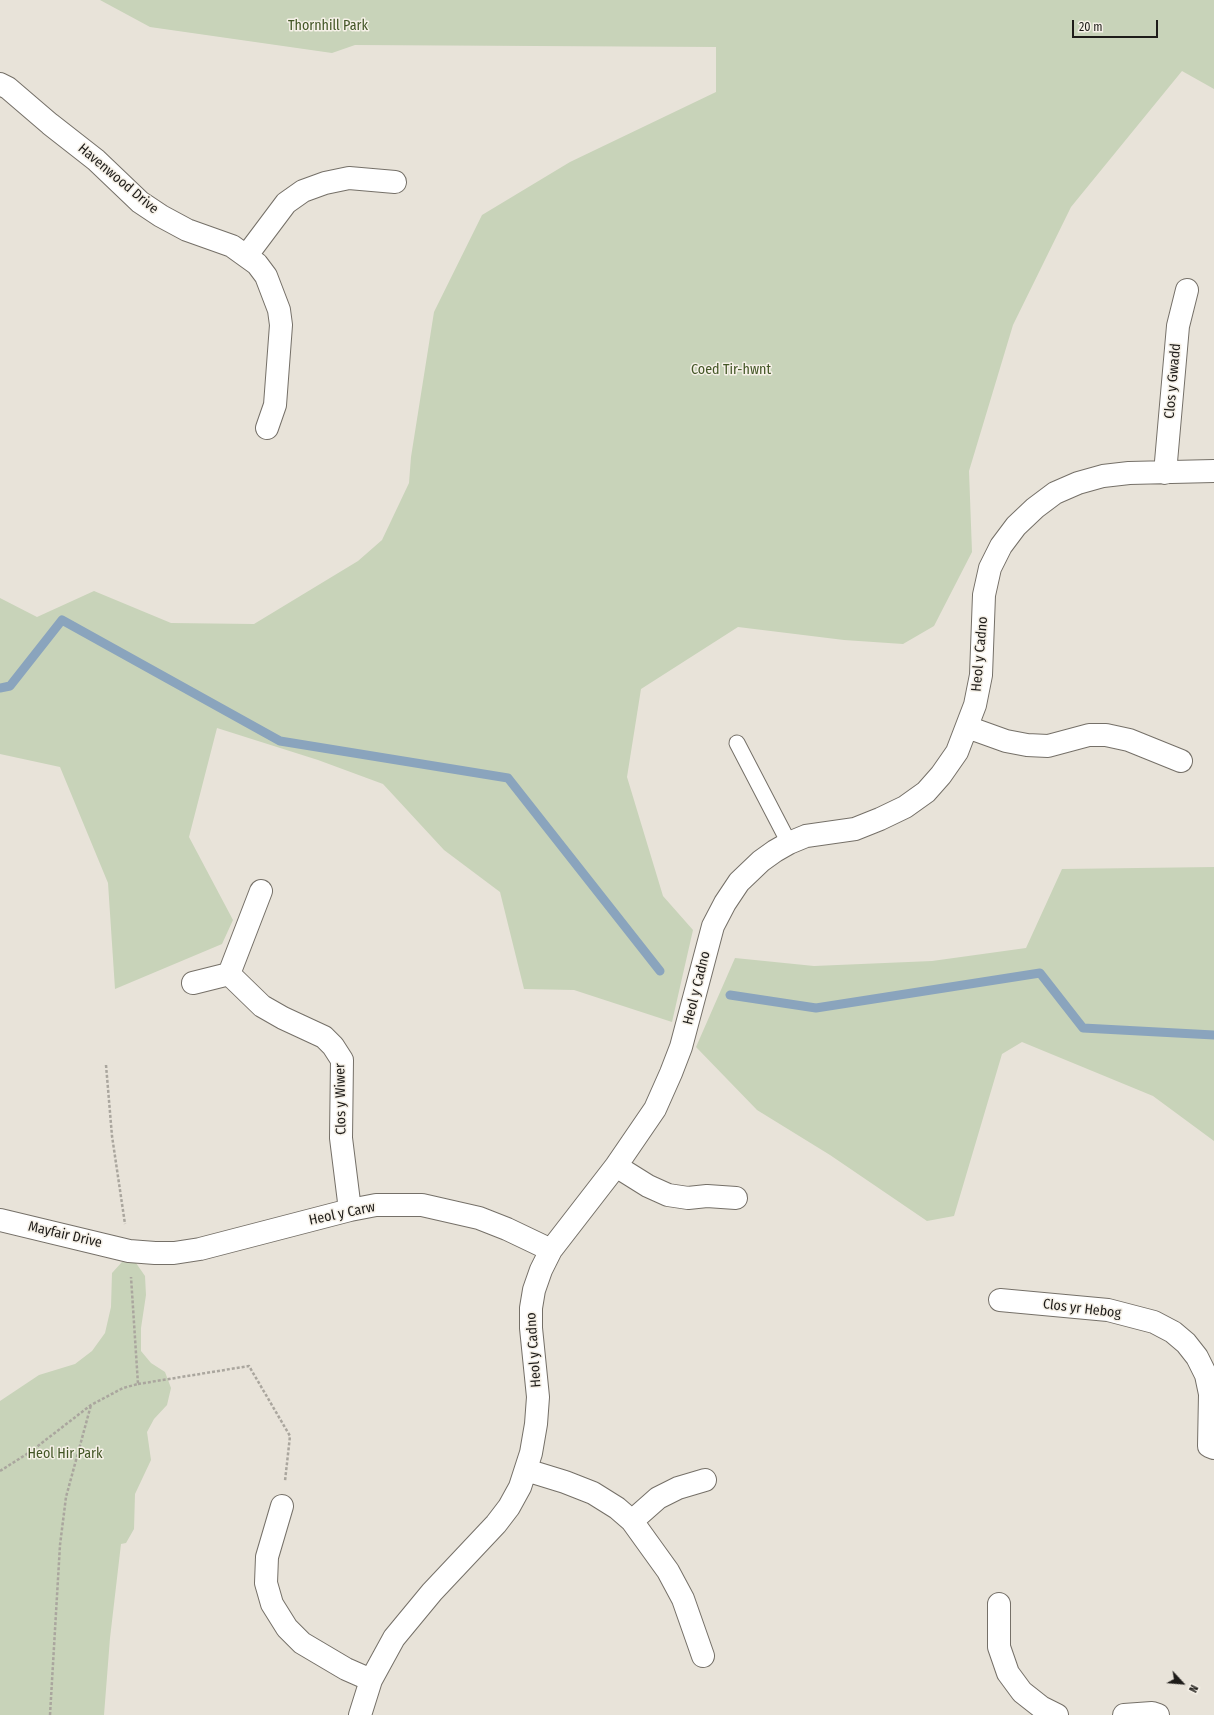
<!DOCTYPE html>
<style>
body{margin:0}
#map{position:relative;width:1214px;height:1715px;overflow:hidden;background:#e8e3d9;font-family:"Fira Sans Condensed",sans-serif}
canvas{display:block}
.north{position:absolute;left:1162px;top:1663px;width:40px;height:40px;-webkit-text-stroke:3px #f5f0e7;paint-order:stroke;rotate:116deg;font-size:11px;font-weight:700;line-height:16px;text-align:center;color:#1e1c19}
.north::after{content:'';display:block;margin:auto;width:14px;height:18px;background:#1e1c19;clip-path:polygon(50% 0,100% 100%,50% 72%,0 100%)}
.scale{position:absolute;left:1072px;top:20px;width:86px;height:18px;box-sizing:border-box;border:2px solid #1e1c19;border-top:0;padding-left:5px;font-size:12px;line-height:14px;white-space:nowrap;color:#1e1c19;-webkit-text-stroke:3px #f5f0e7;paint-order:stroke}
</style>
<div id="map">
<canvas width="1214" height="1715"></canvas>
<div class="north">N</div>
<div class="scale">20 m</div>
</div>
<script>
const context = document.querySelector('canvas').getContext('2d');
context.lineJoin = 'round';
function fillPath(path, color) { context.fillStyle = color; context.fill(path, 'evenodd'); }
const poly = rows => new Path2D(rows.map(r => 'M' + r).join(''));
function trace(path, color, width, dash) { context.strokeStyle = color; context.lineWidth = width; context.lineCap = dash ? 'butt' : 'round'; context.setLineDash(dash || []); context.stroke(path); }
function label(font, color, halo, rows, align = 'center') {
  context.font = font + ' "Fira Sans Condensed",sans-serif'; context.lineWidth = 3; context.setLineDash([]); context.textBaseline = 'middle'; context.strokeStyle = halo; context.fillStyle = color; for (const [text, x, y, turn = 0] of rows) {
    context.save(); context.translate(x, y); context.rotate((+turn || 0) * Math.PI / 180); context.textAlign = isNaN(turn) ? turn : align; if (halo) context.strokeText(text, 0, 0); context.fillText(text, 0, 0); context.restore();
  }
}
const green = poly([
 [100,0,1214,0,1214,89,1182,71,1071,207,1013,325,969,471,972,552,934,626,903,644,844,640,738,627,641,689,627,777,663,896,693,930,672,1022,574,990,524,989,500,892,444,850,383,784,318,760,217,728,189,837,233,920,222,944,115,989,108,883,60,767,0,754,0,598,37,617,94,591,171,623,254,624,358,561,382,540,409,483,411,457,434,312,482,215,570,162,716,92,716,47,355,45,332,53,150,27],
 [1214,867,1214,1141,1153,1096,1022,1042,1002,1054,954,1216,927,1221,830,1155,757,1110,696,1047,735,958,814,966,932,961,1026,948,1062,869],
 [122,1262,136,1263,145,1276,146,1295,141,1328,141,1351,151,1363,165,1372,171,1388,167,1405,154,1419,147,1432,151,1460,135,1494,134,1529,126,1543,121,1544,110,1638,104,1715,0,1715,0,1401,39,1375,75,1364,92,1351,105,1333,111,1307,112,1273]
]);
const stream = poly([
 [0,688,10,686,62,620,280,741,508,778,660,971],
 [730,995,816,1008,1040,973,1083,1028,1214,1035]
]);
const path = poly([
 [106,1065,112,1136,125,1224],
 [138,1384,249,1366,290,1436,285,1481],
 [0,1471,30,1452,91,1405,123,1388,138,1384,131,1277],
 [50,1715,60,1545,66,1497,91,1405]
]);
const service = poly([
 [737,743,789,843]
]);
const minor = poly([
 [0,84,8,88,50,124,96,160,140,202,161,216,187,230,232,246,257,264,266,276,279,310,281,325,275,405,267,428],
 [247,255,286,203,303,191,325,183,349,178,395,182],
 [1165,473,1178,326,1187,290],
 [967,727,1006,741,1027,745,1048,746,1089,735,1106,735,1129,740,1181,761],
 [261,891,229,974,262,1006,283,1018,324,1037,333,1046,342,1060,341,1138,350,1210],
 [193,983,229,974],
 [616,1166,648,1186,668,1195,688,1198,707,1196,736,1198],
 [0,1220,129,1251,155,1253,174,1253,200,1249,350,1210,376,1205,422,1205,479,1218,507,1229,551,1250],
 [1000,1300,1108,1310,1154,1322,1173,1332,1186,1343,1197,1357,1206,1375,1210,1394,1209,1446,1214,1448],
 [526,1470,565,1482,593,1493,617,1508,632,1521,668,1571,683,1599,703,1656],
 [282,1506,267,1557,266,1583,272,1604,287,1628,302,1643,346,1669,371,1680],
 [632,1521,658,1498,678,1488,705,1480],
 [999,1604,999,1647,1008,1673,1022,1692,1041,1707,1057,1715],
 [360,1715,371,1680,394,1638,432,1592,496,1524,509,1507,520,1487,531,1453,536,1424,538,1397,531,1328,531,1308,534,1290,541,1270,551,1250,616,1166,655,1109,671,1073,681,1047,713,926,725,903,739,882,761,861,775,851,789,843,806,836,855,829,880,819,905,807,926,792,941,775,957,752,975,705,981,675,984,595,990,568,1001,546,1016,526,1035,508,1055,493,1078,483,1103,476,1129,473,1214,471],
 [1124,1715,1152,1713,1158,1715]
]);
const parkNames = [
 ["Thornhill Park",328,26],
 ["Coed Tir-hwnt",731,370],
 ["Heol Hir Park",65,1454]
];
const streetNames = [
 ["Havenwood Drive",118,179,40],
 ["Clos y Gwadd",1173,381,-85],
 ["Heol y Cadno",980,654,-85],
 ["Heol y Cadno",697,988,-76],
 ["Clos y Wiwer",341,1099,-91],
 ["Heol y Carw",342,1214,-12],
 ["Mayfair Drive",65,1235,13],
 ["Clos yr Hebog",1082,1309,7],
 ["Heol y Cadno",534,1350,-94]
];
fillPath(green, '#c8d3b9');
trace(stream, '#8aa4bd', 9);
trace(service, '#757068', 17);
trace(minor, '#757068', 24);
trace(path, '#aaa69e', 2.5, [3, 2]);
trace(service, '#fff', 15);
trace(minor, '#fff', 22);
label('14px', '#435626', '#f5f0e7', parkNames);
label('14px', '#1e1c19', '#f5f0e7', streetNames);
</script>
